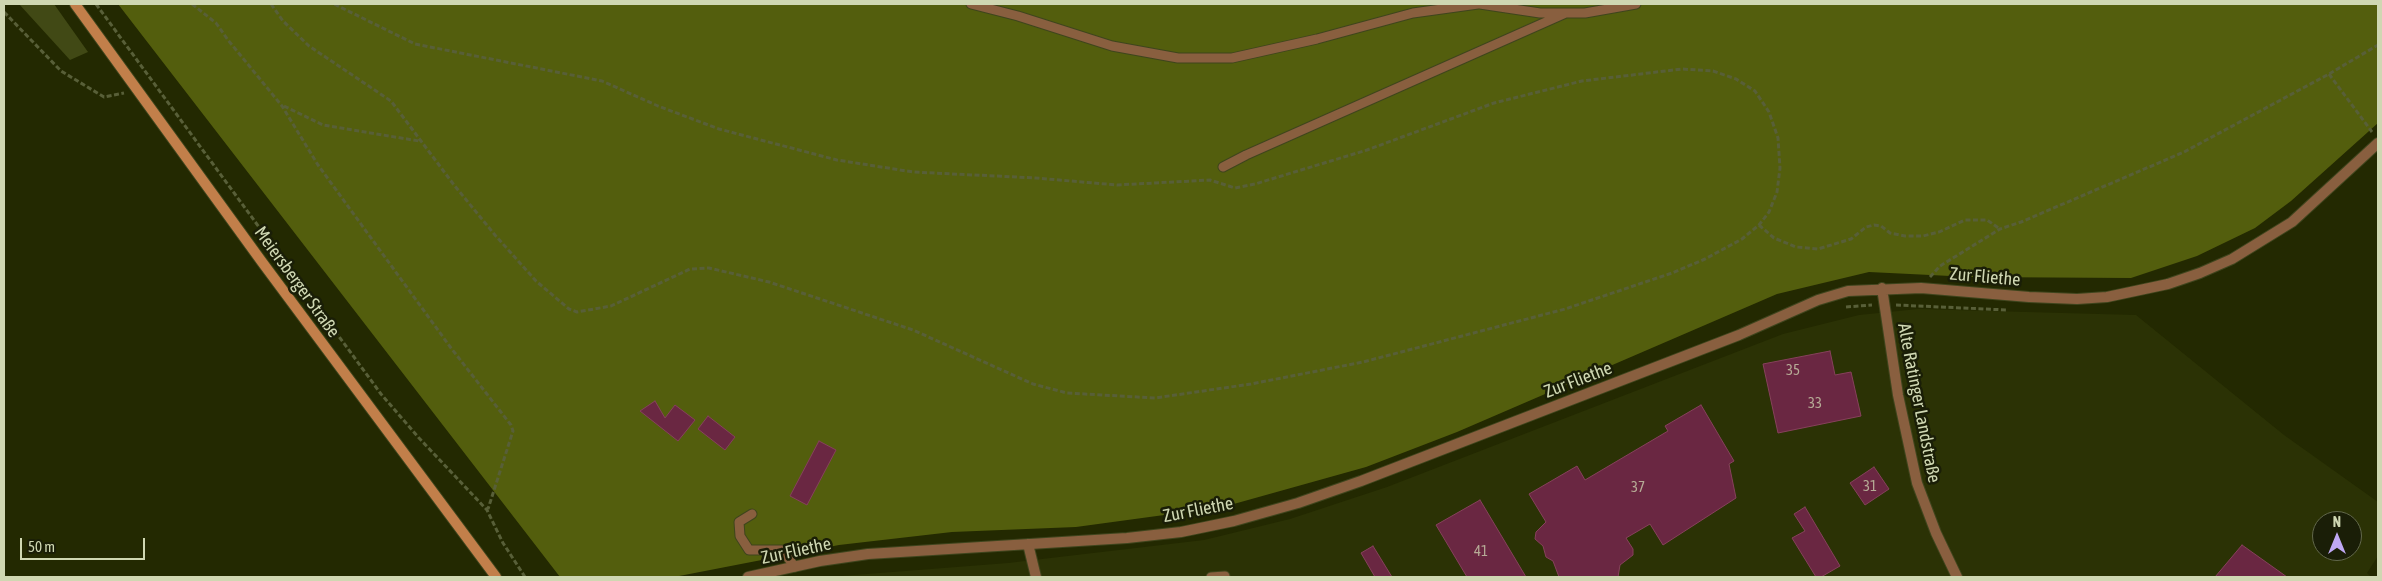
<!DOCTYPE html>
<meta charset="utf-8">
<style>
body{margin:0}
#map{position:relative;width:2382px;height:581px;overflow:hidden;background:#232901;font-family:"Asap Condensed",sans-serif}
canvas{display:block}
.frame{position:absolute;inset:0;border:5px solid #cfd7b2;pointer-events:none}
.north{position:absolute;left:2312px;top:511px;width:50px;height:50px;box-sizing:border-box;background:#1a1e07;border:1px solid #62684b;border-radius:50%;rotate:0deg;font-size:14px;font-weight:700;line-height:20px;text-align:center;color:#cfd7b2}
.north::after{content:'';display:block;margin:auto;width:18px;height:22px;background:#bfa8f4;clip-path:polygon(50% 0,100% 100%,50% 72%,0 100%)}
.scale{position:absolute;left:20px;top:538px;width:125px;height:22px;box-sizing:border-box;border:2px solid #cfd7b2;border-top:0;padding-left:6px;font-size:15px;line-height:18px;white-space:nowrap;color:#cfd7b2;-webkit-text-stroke:4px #1a1e07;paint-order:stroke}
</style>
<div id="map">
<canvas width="2382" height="581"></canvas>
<div class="frame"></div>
<div class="north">N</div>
<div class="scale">50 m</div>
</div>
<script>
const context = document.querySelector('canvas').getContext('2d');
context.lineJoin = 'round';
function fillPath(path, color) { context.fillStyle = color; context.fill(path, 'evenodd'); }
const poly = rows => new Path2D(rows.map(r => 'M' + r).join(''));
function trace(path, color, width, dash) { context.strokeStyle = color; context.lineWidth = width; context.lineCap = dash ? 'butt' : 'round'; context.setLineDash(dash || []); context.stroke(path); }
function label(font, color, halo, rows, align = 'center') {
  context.font = font + ' "Asap Condensed",sans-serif'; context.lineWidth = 5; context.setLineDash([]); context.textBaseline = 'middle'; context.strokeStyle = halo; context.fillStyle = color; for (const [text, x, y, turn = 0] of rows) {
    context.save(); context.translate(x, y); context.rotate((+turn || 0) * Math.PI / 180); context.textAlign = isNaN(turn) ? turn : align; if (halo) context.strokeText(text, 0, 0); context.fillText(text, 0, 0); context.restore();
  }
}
const built = poly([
 [1918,309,2136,315,2284,435,2378,502,2378,556,2367,573,2371,577,828,577,1008,563,1204,540,1290,519,1387,487,1783,334,1859,315],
 [2322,521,2352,521,2352,551,2322,551]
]);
const green = poly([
 [19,4,54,4,88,52,70,60]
]);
const forest = poly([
 [118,4,2378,4,2378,123,2291,201,2255,228,2197,256,2131,278,1971,277,1869,272,1777,294,1457,432,1366,467,1223,507,1076,527,952,532,839,545,674,577,560,577]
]);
const building = poly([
 [1830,351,1835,375,1851,372,1861,416,1778,433,1763,364,1830,351],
 [655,401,665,418,675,405,695,420,678,441,640,411,655,401],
 [1701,405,1734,461,1729,464,1736,498,1663,545,1650,524,1626,538,1633,549,1633,555,1620,565,1618,577,1559,577,1553,561,1546,557,1543,546,1535,539,1536,532,1546,522,1529,494,1577,466,1585,480,1668,431,1665,426,1701,405],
 [708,416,735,437,725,450,698,429,708,416],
 [819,441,836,450,807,505,790,496,819,441],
 [1874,467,1889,489,1865,505,1850,483,1874,467],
 [1480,500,1526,577,1467,577,1436,525,1480,500],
 [1805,507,1840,566,1821,577,1816,577,1792,538,1805,531,1794,514,1805,507],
 [2242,545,2287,577,2215,577,2242,545],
 [1373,546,1392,577,1375,577,1361,553,1373,546]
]);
const path = poly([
 [96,4,381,394,419,438,487,510,503,543,525,577],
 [192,4,216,23,228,40,282,106,318,165,451,348,511,425,513,431,488,509],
 [271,4,283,21,309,46,391,101,454,185,495,235,536,281,569,309,577,312,611,306,690,269,709,268,769,282,913,330,1033,384,1067,393,1155,398,1251,384,1363,362,1565,309,1672,273,1705,259,1742,239,1759,225,1769,212,1777,192,1780,168,1778,138,1769,112,1755,91,1736,79,1713,71,1682,69,1582,81,1494,103,1367,150,1255,184,1235,188,1210,180,1117,185,1036,178,913,172,837,160,719,129,658,106,602,81,415,44,334,4],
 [4,12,61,71,104,97,124,93],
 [2329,74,2372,132],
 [284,106,323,125,419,141],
 [1759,225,1774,238,1796,247,1818,249,1851,239,1866,227,1874,225,1881,226,1890,233,1905,236,1923,236,1939,232,1965,220,1987,220,2000,229],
 [1930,277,1940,266,2000,229,2021,222,2184,152,2329,74,2378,45],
 [1896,305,2007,310],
 [1846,307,1872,305]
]);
const service = poly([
 [971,4,1018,16,1112,46,1178,58,1232,58,1317,39,1413,13,1478,4],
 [1480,4,1540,13,1585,13,1636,4],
 [1223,167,1246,155,1566,13],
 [752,514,739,522,740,536,749,550,782,550,795,567],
 [1211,577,1225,576]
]);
const minor = poly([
 [1882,288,1898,395,1917,483,1936,533,1957,577],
 [1028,544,1036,577],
 [748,577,820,561,868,554,1127,538,1181,532,1234,521,1298,503,1361,481,1739,335,1818,300,1848,291,1921,288,2029,297,2077,299,2107,297,2168,284,2200,273,2232,259,2292,222,2378,143]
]);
const secondary = poly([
 [75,4,262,262,496,577]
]);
const numberNames = [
 ["35",1793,370],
 ["33",1815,403],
 ["31",1870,486],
 ["37",1638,487],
 ["41",1481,551]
];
const streetNames = [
 ["Zur Fliethe",1985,277,5],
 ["Meiersberger Straße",297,282,54],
 ["Zur Fliethe",1578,380,-21],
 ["Alte Ratinger Landstraße",1919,403,79],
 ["Zur Fliethe",1198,510,-11],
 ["Zur Fliethe",796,551,-12]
];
fillPath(built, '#2b3205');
fillPath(green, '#414915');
fillPath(forest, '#535e0d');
fillPath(building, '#6a2742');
trace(building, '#86415b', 1);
trace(service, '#3f451d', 11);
trace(minor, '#3f451d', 12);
trace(secondary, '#3f451d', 12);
trace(path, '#585f38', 3, [5, 2.5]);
trace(service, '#895f3f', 9);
trace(minor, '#895f3f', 10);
trace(secondary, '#c27f4a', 10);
label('15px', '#b6ab96', null, numberNames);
label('18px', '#cfd7b2', '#1a1e07', streetNames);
</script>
